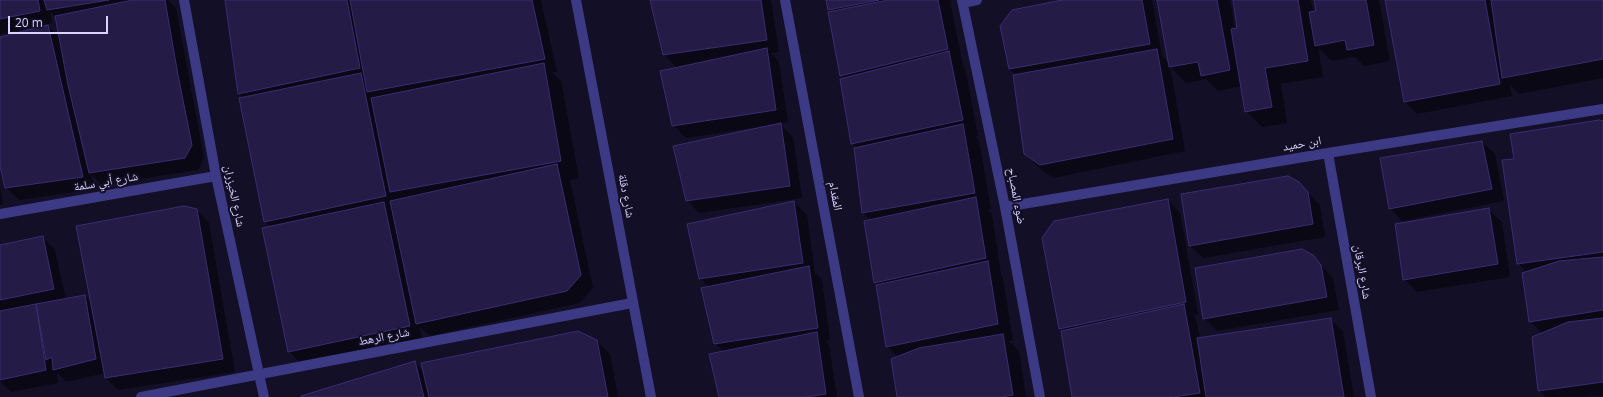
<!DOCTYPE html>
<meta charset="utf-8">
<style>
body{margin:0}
#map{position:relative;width:1603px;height:397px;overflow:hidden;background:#130f26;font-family:"Open Sans",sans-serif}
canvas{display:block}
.scale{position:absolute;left:8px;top:16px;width:100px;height:18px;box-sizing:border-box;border:2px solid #d9d4ff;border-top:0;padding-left:5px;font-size:12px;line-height:14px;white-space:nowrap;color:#d9d4ff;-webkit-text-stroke:3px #130f26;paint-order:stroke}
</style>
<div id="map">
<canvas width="1603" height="397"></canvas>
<div class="scale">20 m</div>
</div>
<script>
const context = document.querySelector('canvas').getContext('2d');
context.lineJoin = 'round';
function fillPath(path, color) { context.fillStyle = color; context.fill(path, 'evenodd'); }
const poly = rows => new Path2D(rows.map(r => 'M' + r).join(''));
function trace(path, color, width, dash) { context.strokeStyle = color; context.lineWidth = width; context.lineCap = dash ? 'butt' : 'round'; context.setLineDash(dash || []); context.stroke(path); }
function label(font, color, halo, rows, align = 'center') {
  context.font = font + ' "Open Sans","Noto Naskh Arabic",sans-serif'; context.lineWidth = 4; context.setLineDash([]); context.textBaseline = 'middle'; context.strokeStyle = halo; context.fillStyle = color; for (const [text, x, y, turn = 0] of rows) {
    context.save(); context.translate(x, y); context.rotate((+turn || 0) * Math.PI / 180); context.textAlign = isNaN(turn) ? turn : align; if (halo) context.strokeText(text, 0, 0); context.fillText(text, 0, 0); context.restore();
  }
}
const shadow = poly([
 [0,0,168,0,176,8,204,158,198,170,102,185,91,174,95,189,19,200,6,187,0,162,0,38,48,26,61,39,57,19,50,11,52,23,0,34],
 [226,0,541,0,557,72,552,72,561,81,579,178,570,180,593,288,580,303,430,336,419,326,422,338,301,364,289,351,271,227,265,222,244,98,239,94],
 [656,0,771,0,779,52,771,53,779,62,788,122,780,124,793,137,802,198,699,213,687,200,765,128,764,126,686,138,673,125,677,68,664,54],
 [827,0,950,0,951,5,949,5,951,7,963,65,962,65,965,68,978,136,975,136,979,141,991,209,987,210,992,214,1001,274,1000,274,1003,278,1013,340,1008,341,1019,351,1026,397,898,397,898,357,887,346,878,286,875,283,865,222,872,221,863,213,857,148,852,143,845,79,841,75,832,12,829,10],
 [1067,0,1152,0,1162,56,1169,63,1158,0,1230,0,1235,30,1239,29,1234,0,1311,0,1313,12,1317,12,1315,0,1379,0,1390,61,1364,66,1355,57,1332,61,1318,48,1323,77,1281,84,1287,123,1262,127,1246,111,1242,86,1218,91,1206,79,1186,83,1170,66,1185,151,1053,178,1038,167,1025,154,1016,75,1010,69,1001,26],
 [1386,0,1603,0,1603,78,1519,94,1510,85,1512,96,1417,114,1405,101],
 [1603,122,1603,396,1546,397,1539,390,1543,334,1530,321,1527,272,1518,263,1515,160],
 [1482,142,1495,154,1504,201,1402,221,1390,208],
 [1298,182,1320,205,1325,237,1203,258,1190,245],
 [0,187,3,204,0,205],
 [1168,200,1180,213,1198,314,1193,315,1196,318,1200,338,1330,319,1343,331,1354,397,1073,397,1062,331,1060,328],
 [794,202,807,215,815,273,822,280,830,340,825,341,829,345,837,397,720,397,724,352,715,343,710,288,700,278],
 [197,210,209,223,235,372,118,390,106,378,105,373,66,382,57,372,58,383,11,392,0,381,0,246,43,237,55,250,66,300,85,296,92,303],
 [1489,210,1502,222,1510,277,1417,292,1404,279],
 [1312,256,1333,278,1339,310,1217,331,1204,318],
 [597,341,610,354,618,397,303,397,414,362,424,372]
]);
const building = poly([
 [0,0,38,0,40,11,0,19,0,0],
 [44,0,109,0,47,10,44,0],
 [133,0,165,0,178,75,192,145,185,158,89,173,68,85,55,16,133,0],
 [225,0,347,0,360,68,238,94,225,0],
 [350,0,532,0,545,59,367,92,350,0],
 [650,0,761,0,767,40,663,55,650,0],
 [826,0,879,0,828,10,826,0],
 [888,0,938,0,948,49,840,76,828,12,888,0],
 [1062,0,1142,0,1150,44,1009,69,1000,26,1012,10,1062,0],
 [1157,0,1217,0,1230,70,1201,76,1198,62,1169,67,1157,0],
 [1233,0,1298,0,1308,61,1265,68,1272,107,1245,112,1231,29,1237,28,1233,0],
 [1314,0,1366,0,1374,45,1347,50,1345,40,1315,46,1309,12,1316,11,1314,0],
 [1385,0,1485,0,1500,84,1404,102,1385,0],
 [1491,0,1603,0,1603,59,1502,78,1491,0],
 [48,25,83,177,5,188,0,166,0,37,48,25],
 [767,48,776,110,672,126,660,71,767,48],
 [1157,49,1173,139,1040,165,1024,154,1013,75,1157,49],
 [949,51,963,120,851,144,840,79,949,51],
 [544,63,561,161,390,192,371,98,544,63],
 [361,73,386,196,264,222,239,98,361,73],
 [1599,120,1603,121,1603,252,1517,264,1502,160,1514,159,1510,134,1599,120],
 [781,123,790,186,686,201,673,146,781,123],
 [963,124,975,193,862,213,854,148,963,124],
 [1482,141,1492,189,1389,209,1380,158,1482,141],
 [557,164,581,275,567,291,416,324,390,201,557,164],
 [1288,176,1299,182,1308,192,1313,224,1189,246,1181,194,1288,176],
 [976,197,986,258,874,283,864,221,976,197],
 [1168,199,1186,302,1059,329,1042,238,1054,221,1168,199],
 [794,201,803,263,699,279,687,224,794,201],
 [384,202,410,326,288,352,262,228,384,202],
 [184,206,197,209,223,359,105,378,76,226,184,206],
 [1489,208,1498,264,1403,280,1395,224,1489,208],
 [43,236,54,289,0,300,0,245,43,236],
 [1302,249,1313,255,1321,265,1327,297,1203,319,1195,268,1302,249],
 [1603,257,1603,310,1529,322,1522,273,1559,261,1603,257],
 [988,261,998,324,886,347,876,285,988,261],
 [809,266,818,328,714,344,701,288,809,266],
 [85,295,96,359,53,370,52,357,46,360,36,304,85,295],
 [36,304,46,370,0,380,0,311,36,304],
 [1184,304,1200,393,1173,397,1072,397,1061,331,1184,304],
 [1331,318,1344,397,1206,397,1197,338,1331,318],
 [1603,318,1603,382,1538,391,1532,337,1568,322,1603,318],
 [578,331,597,340,608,397,429,397,421,363,578,331],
 [817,332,826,394,806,397,719,397,709,354,817,332],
 [1003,334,1013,395,1002,397,897,397,891,359,919,348,1003,334],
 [415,361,424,397,301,397,301,396,415,361]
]);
const minor = poly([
 [184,0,216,176,264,397],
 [576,0,651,397],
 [785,0,859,397],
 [962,0,1005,207,1040,397],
 [963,3,977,0],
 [1328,153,1371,397],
 [1005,207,1328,153,1603,109],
 [0,214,216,176],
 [141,397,632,303]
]);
const streetNames = [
 ["ابن حميد",1302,144,-10],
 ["شارع أبي سلمة",106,182,-10],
 ["شارع الخيزران",234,196,78],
 ["شارع دقلة",626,196,79],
 ["المقدام",835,196,79],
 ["ضوء المصباح",1016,196,79],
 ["شارع البرقان",1362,272,80],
 ["شارع الرهط",384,337,-11]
];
fillPath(shadow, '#0007');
fillPath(building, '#241b47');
trace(building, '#3b2d73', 1);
trace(minor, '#3d3a85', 10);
label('12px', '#d9d4ff', '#130f26', streetNames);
</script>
